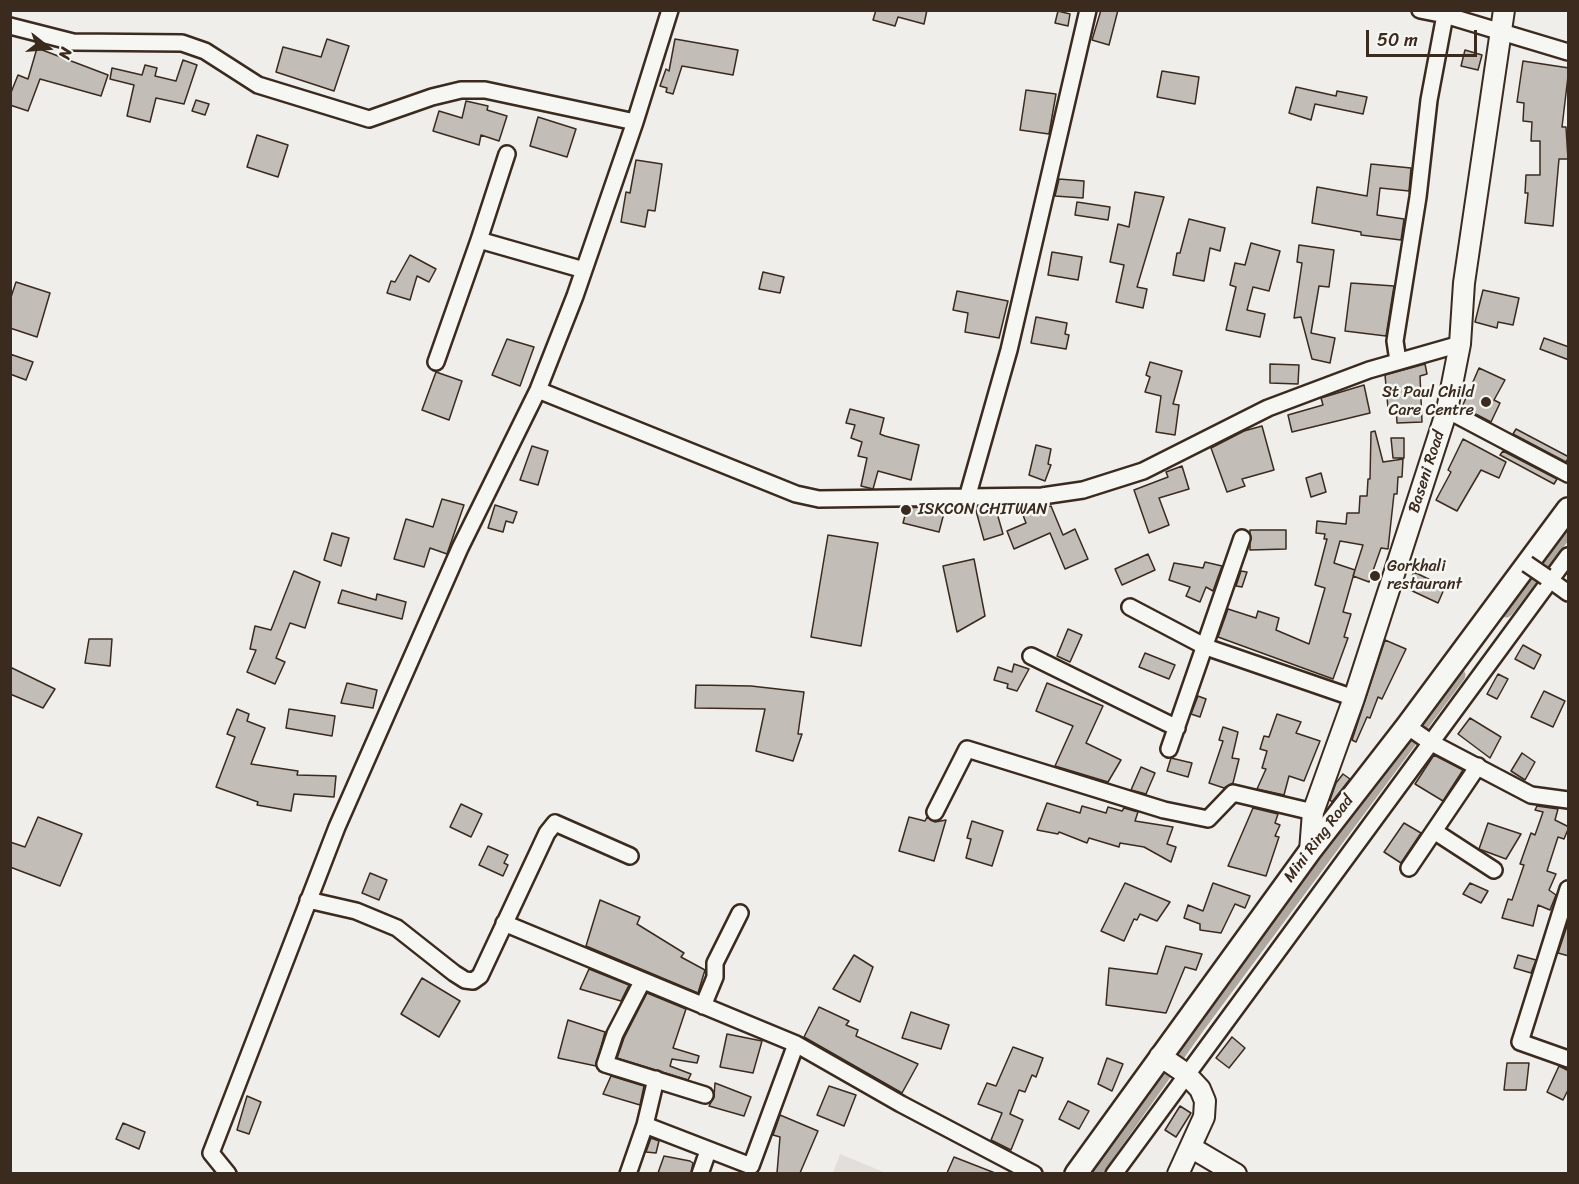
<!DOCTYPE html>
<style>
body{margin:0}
#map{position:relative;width:1579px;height:1184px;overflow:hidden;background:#efeeea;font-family:Sriracha,sans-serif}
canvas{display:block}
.frame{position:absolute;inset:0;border:12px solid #3b2a1e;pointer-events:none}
.north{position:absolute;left:18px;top:18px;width:60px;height:60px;-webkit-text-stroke:4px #f6f6f2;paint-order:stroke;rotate:107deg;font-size:16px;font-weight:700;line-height:24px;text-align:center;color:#3b2a1e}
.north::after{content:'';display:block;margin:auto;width:21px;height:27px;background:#3b2a1e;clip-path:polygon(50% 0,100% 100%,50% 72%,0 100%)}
.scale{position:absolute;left:1366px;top:30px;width:111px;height:27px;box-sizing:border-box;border:3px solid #3b2a1e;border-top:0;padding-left:8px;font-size:18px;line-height:21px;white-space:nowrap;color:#3b2a1e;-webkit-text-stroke:4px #f6f6f2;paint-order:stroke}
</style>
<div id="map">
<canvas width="1579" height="1184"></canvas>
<div class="frame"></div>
<div class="north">N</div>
<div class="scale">50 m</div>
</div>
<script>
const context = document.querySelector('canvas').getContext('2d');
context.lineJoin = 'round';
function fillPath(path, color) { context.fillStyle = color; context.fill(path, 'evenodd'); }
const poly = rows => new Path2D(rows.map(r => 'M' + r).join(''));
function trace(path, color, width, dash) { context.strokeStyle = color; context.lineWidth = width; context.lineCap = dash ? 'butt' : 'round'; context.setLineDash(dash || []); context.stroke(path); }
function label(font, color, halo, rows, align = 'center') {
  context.font = font + ' Sriracha,sans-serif'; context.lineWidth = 5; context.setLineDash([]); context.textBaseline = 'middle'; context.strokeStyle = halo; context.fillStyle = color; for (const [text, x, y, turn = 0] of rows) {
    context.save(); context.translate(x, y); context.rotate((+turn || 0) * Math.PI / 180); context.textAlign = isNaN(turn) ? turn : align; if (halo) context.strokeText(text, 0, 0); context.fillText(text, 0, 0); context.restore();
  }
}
const built = poly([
 [840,1154,886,1173,833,1173]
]);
const canal = poly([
 [1506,610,1568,529],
 [1093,1174,1199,1024,1458,675]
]);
const building = poly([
 [876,10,927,10,924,24,898,17,895,26,873,20,876,10],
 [1101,10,1118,10,1109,45,1092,40,1101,10],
 [1058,11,1070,14,1068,26,1055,23,1058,11],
 [327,39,349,46,334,91,276,72,283,47,321,57,327,39],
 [675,39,738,50,733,75,682,66,673,94,666,92,667,88,660,86,666,69,669,71,675,39],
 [37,48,108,75,101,96,40,79,28,111,10,105,10,95,18,75,28,79,37,48],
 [1465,50,1482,55,1478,70,1461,66,1465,50],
 [183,60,197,65,184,104,156,98,150,122,127,116,134,85,110,79,112,68,142,75,145,65,157,68,155,76,176,81,183,60],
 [1523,61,1569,68,1562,127,1566,127,1568,159,1559,159,1553,226,1525,223,1528,193,1525,193,1526,175,1540,175,1540,141,1531,141,1532,122,1523,121,1524,103,1517,102,1523,61],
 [1162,71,1199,77,1195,104,1157,97,1162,71],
 [1296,87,1336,96,1337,91,1367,97,1363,114,1315,104,1311,120,1289,113,1296,87],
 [1026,90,1056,94,1049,134,1020,130,1026,90],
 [196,100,209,104,205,115,192,111,196,100],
 [466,101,488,106,487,110,507,116,499,141,481,135,479,145,433,131,439,111,462,118,466,101],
 [538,117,576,129,567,157,530,146,538,117],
 [257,135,288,145,278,177,247,167,257,135],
 [636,160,662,164,655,211,648,210,645,227,621,222,626,192,630,193,636,160],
 [1371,164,1411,168,1409,191,1380,188,1377,215,1404,219,1401,240,1361,235,1361,232,1312,223,1317,187,1367,196,1371,164],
 [1059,179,1084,181,1083,198,1055,196,1059,179],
 [1135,192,1164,197,1137,287,1147,289,1143,308,1116,302,1124,265,1110,262,1118,224,1129,227,1135,192],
 [1077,202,1110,207,1108,220,1075,215,1077,202],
 [1189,219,1225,228,1220,251,1210,248,1204,281,1173,275,1177,253,1180,253,1189,219],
 [1251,243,1280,251,1269,291,1253,287,1247,310,1265,314,1260,337,1226,330,1236,287,1230,285,1235,263,1245,265,1251,243],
 [1299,245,1334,250,1329,287,1319,286,1311,333,1335,338,1330,363,1312,359,1301,317,1294,318,1302,263,1297,262,1299,245],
 [1052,252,1082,257,1078,280,1048,275,1052,252],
 [410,255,436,269,429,282,417,276,410,300,387,293,391,281,395,282,410,255],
 [763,272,784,277,780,293,759,289,763,272],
 [16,282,50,293,37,337,10,328,10,300,16,282],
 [1351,283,1394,286,1386,336,1345,331,1351,283],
 [1483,290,1519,298,1513,325,1498,322,1497,328,1475,322,1483,290],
 [957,291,1008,301,999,338,965,332,968,313,953,310,957,291],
 [1036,317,1067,323,1065,334,1069,335,1066,349,1031,343,1036,317],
 [1544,338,1569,347,1569,360,1540,349,1544,338],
 [507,339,534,347,520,386,492,375,507,339],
 [10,354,33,362,26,380,10,374,10,354],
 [1150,362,1182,371,1173,404,1179,405,1175,435,1156,432,1161,396,1145,392,1150,377,1146,375,1150,362],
 [1270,364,1299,365,1298,384,1270,383,1270,364],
 [1425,364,1427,374,1420,376,1422,422,1397,423,1396,407,1388,408,1385,375,1425,364],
 [1479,368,1505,380,1494,400,1500,403,1491,422,1462,407,1479,368],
 [436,372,462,381,449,420,422,410,436,372],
 [1364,385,1370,413,1292,432,1288,415,1323,405,1321,398,1364,385],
 [850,409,884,418,880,434,885,436,919,445,911,480,878,471,873,489,861,486,867,458,858,456,862,442,851,438,855,425,846,423,850,409],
 [1262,426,1274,470,1242,479,1245,486,1227,492,1211,448,1244,431,1262,426],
 [1516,429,1569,457,1566,462,1513,434,1516,429],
 [1375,431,1383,462,1403,459,1402,477,1398,477,1397,494,1394,494,1388,549,1381,548,1369,582,1353,576,1363,545,1340,541,1334,563,1355,570,1343,612,1351,614,1344,637,1348,638,1333,679,1218,637,1228,609,1256,618,1258,611,1279,618,1276,630,1309,644,1325,588,1315,585,1327,539,1324,539,1325,534,1316,533,1317,521,1346,524,1347,513,1359,513,1360,496,1367,496,1368,479,1370,479,1371,432,1375,431],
 [1391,438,1404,438,1404,458,1393,458,1391,438],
 [1463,439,1506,462,1499,478,1481,470,1457,511,1436,500,1451,472,1448,470,1463,439],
 [1036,445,1051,449,1048,464,1051,465,1045,481,1029,475,1036,445],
 [532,446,548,451,538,485,520,480,532,446],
 [1503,451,1557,479,1554,484,1500,455,1503,451],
 [1182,466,1189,489,1159,498,1169,525,1149,533,1134,490,1168,477,1166,472,1182,466],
 [1321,473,1326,492,1311,497,1306,478,1321,473],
 [442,499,464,505,447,554,430,548,424,567,394,559,406,519,433,527,442,499],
 [495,505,517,512,513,523,506,521,503,532,488,528,495,505],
 [995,506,1003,534,984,540,975,507,995,506],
 [1051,506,1063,535,1075,529,1088,559,1065,569,1050,533,1014,549,1007,531,1026,523,1021,510,1051,506],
 [922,507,944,513,939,532,903,523,907,508,922,507],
 [1250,530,1286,530,1286,549,1250,550,1250,530],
 [332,533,349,538,341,566,324,560,332,533],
 [828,535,878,543,861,646,811,637,828,535],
 [1148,554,1155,570,1122,585,1115,569,1148,554],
 [974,559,985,616,957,632,943,566,974,559],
 [1205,562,1222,566,1213,591,1206,587,1200,602,1186,596,1190,587,1169,580,1174,563,1203,568,1205,562],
 [294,571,320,582,305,628,290,623,276,658,285,662,275,684,247,672,256,650,250,649,255,626,271,630,294,571],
 [1241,571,1247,572,1242,587,1236,586,1241,571],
 [1414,572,1445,587,1438,603,1406,588,1414,572],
 [342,590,376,600,377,594,406,602,402,619,338,603,342,590],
 [1068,629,1082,635,1070,662,1057,656,1068,629],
 [89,639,112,639,110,666,85,663,89,639],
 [1385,640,1406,649,1382,699,1378,697,1370,718,1367,717,1356,742,1352,740,1385,640],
 [1523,645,1541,655,1534,669,1515,659,1523,645],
 [1145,653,1175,665,1169,679,1139,667,1145,653],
 [1014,664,1029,669,1017,691,1007,688,1008,684,994,680,998,667,1012,672,1014,664],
 [10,667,55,689,43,708,10,694,10,667],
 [1498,674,1508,679,1497,699,1487,694,1498,674],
 [347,683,377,690,373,708,341,703,347,683],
 [1047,683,1103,706,1086,743,1121,760,1108,782,1055,766,1073,726,1036,711,1047,683],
 [696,685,751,686,804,692,798,734,802,734,793,761,756,751,765,709,695,708,696,685],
 [1544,691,1565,701,1553,727,1531,717,1544,691],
 [1198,696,1206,699,1200,717,1191,714,1198,696],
 [237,709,249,714,247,721,265,728,251,764,298,771,297,775,336,776,334,797,294,794,291,811,257,805,258,802,216,787,235,737,227,734,237,709],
 [289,709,335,716,332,736,286,728,289,709],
 [1277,714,1301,722,1296,733,1320,741,1304,781,1289,776,1284,795,1257,789,1266,769,1262,768,1267,751,1260,749,1264,736,1269,737,1277,714],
 [1470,718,1501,737,1490,758,1458,734,1470,718],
 [1223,727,1238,732,1232,758,1239,759,1233,783,1224,788,1209,783,1223,741,1219,740,1223,727],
 [1522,753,1535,762,1525,780,1511,771,1522,753],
 [1434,755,1463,770,1443,801,1415,784,1434,755],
 [1171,758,1192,763,1188,777,1167,771,1171,758],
 [1141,767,1155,773,1146,794,1131,790,1141,767],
 [1343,774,1350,779,1332,802,1330,800,1336,783,1343,774],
 [1047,803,1080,813,1082,806,1106,813,1108,807,1122,811,1124,808,1138,812,1135,821,1173,827,1167,844,1176,847,1171,862,1144,847,1120,843,1119,847,1089,838,1087,843,1059,832,1058,834,1037,830,1047,803],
 [461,804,482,814,471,837,450,827,461,804],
 [1537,806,1558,809,1555,820,1569,827,1564,839,1558,837,1547,871,1556,874,1549,890,1556,895,1550,910,1538,905,1533,926,1502,918,1508,899,1512,900,1524,865,1520,864,1531,833,1535,835,1543,812,1535,810,1537,806],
 [1253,808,1278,814,1275,823,1280,825,1275,836,1279,837,1266,876,1228,866,1253,808],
 [38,817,82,834,60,886,10,867,10,842,25,847,38,817],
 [909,817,925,821,927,817,935,822,946,820,934,861,899,851,909,817],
 [972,821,1003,831,992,866,966,858,971,839,967,838,972,821],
 [1404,823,1421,833,1401,863,1384,852,1404,823],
 [1488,823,1521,834,1506,859,1479,849,1488,823],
 [488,846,508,855,504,863,508,865,503,876,479,865,488,846],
 [370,873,387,880,379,900,362,893,370,873],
 [1125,883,1170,902,1157,921,1140,914,1137,920,1134,919,1124,941,1101,931,1125,883],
 [1213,883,1250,896,1245,908,1235,904,1221,933,1200,930,1200,924,1184,918,1188,905,1203,911,1213,883],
 [1470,883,1488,891,1481,903,1463,894,1470,883],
 [600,900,640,917,637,924,684,953,681,957,705,970,698,993,586,946,600,900],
 [1569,920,1569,956,1558,953,1569,920],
 [1166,946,1202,954,1196,970,1185,967,1166,1013,1106,1005,1109,968,1157,974,1166,946],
 [854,955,873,967,860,1002,833,989,854,955],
 [1518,955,1536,960,1531,973,1514,968,1518,955],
 [589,969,629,985,621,1001,580,989,589,969],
 [422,978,460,1001,439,1037,401,1014,422,978],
 [647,993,686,1009,673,1048,699,1056,697,1063,672,1059,670,1066,691,1074,688,1080,617,1058,624,1038,647,993],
 [819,1007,849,1021,846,1025,858,1030,856,1036,918,1064,902,1093,804,1037,819,1007],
 [911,1012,949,1025,941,1049,902,1038,911,1012],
 [568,1020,605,1032,596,1066,558,1058,568,1020],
 [727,1034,762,1041,753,1073,720,1067,727,1034],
 [1232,1037,1245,1048,1229,1068,1216,1058,1232,1037],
 [1013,1047,1043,1058,1036,1077,1032,1075,1025,1092,1019,1090,1010,1114,1023,1120,1011,1150,991,1140,1002,1113,978,1104,987,1083,996,1086,1013,1047],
 [1107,1058,1123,1064,1112,1091,1098,1084,1107,1058],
 [1507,1063,1529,1063,1526,1090,1504,1090,1507,1063],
 [1559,1066,1569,1071,1569,1088,1563,1100,1547,1092,1559,1066],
 [611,1076,644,1086,640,1105,603,1094,611,1076],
 [715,1083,751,1097,744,1116,709,1106,714,1097,715,1083],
 [829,1086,856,1095,844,1126,817,1115,829,1086],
 [247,1096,261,1102,249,1134,237,1130,247,1096],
 [1068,1101,1089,1111,1079,1129,1059,1119,1068,1101],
 [1180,1106,1191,1113,1176,1137,1165,1130,1180,1106],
 [780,1115,818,1131,800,1173,777,1173,780,1137,773,1135,780,1115],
 [123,1123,145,1132,139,1149,116,1139,123,1123],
 [651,1138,659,1141,656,1153,646,1152,651,1138],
 [664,1156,690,1161,693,1163,691,1173,658,1173,664,1156],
 [954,1157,995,1173,947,1173,954,1157]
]);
const minor = poly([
 [1420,10,1445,15,1568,52],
 [10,26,73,42,182,43,205,51,258,85,369,119,432,97,461,90,485,90,635,122],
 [479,240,507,154],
 [1398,361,1395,341,1418,197,1429,100,1445,15],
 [436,362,479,240,584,270],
 [538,390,796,494,819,499,1042,496,1083,490,1143,471,1268,408,1369,370,1460,344],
 [1447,410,1568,474],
 [967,498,1009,350,1088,10],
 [1546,577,1568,593],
 [1130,607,1206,647,1354,698],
 [1031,656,1177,728],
 [1407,726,1430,742,1531,795,1568,800],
 [1169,749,1242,538],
 [935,812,967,749,1164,810,1208,819,1233,793,1313,812],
 [1434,831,1494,870],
 [1409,868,1478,766],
 [1568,889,1520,1042,1568,1059],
 [308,900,356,911,397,928,454,973,465,980,473,981,480,976,547,833,555,823,630,856],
 [504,923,796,1044,901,1104,1034,1174],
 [642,982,615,1034,605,1064,705,1095],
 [703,1006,715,977,715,963,740,913],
 [645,1125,751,1166,796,1044],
 [228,1174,211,1153,337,827,460,548,538,390,575,296,635,122,670,10],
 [628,1174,645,1125,656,1079],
 [700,1174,708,1151],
 [1114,1174,1568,556]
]);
const tertiary = poly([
 [1310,851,1313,812,1354,698,1447,410,1460,344,1464,283,1504,10],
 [1160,1056,1185,1073,1200,1089,1205,1101,1204,1117,1178,1174],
 [1192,1148,1236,1174]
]);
const secondary = poly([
 [1076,1174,1310,851,1407,726,1568,509]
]);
const minorBridge = poly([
 [1527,564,1546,577]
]);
const markers = [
 [1486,402,6,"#3b2a1e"],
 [906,510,6,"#3b2a1e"],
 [1375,576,6,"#3b2a1e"]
];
const poiNames = [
 ["St Paul Child",1474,393,"right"],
 ["Care Centre",1474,411,"right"],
 ["ISKCON CHITWAN",918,510],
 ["Gorkhali",1387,567],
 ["restaurant",1387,585]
];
const streetNames = [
 ["Baseni Road",1427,472,-72],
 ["Mini Ring Road",1319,839,-53]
];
fillPath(built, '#e2dfdb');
trace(canal, '#afa8a1', 15);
fillPath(building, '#c2bdb7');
trace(building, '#3b2a1e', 1.5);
trace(minor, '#3b2a1e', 20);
trace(tertiary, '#3b2a1e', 24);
trace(secondary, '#3b2a1e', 26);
trace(minor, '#f6f6f2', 15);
trace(tertiary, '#f6f6f2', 20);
trace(secondary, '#f6f6f2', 21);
trace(minorBridge, '#3b2a1e', 20, []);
trace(minorBridge, '#f6f6f2', 15);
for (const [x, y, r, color] of markers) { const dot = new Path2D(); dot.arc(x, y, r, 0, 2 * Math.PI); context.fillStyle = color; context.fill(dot); trace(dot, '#f6f6f2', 2); }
label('16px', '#3b2a1e', '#f6f6f2', poiNames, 'left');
label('16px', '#3b2a1e', '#f6f6f2', streetNames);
</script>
